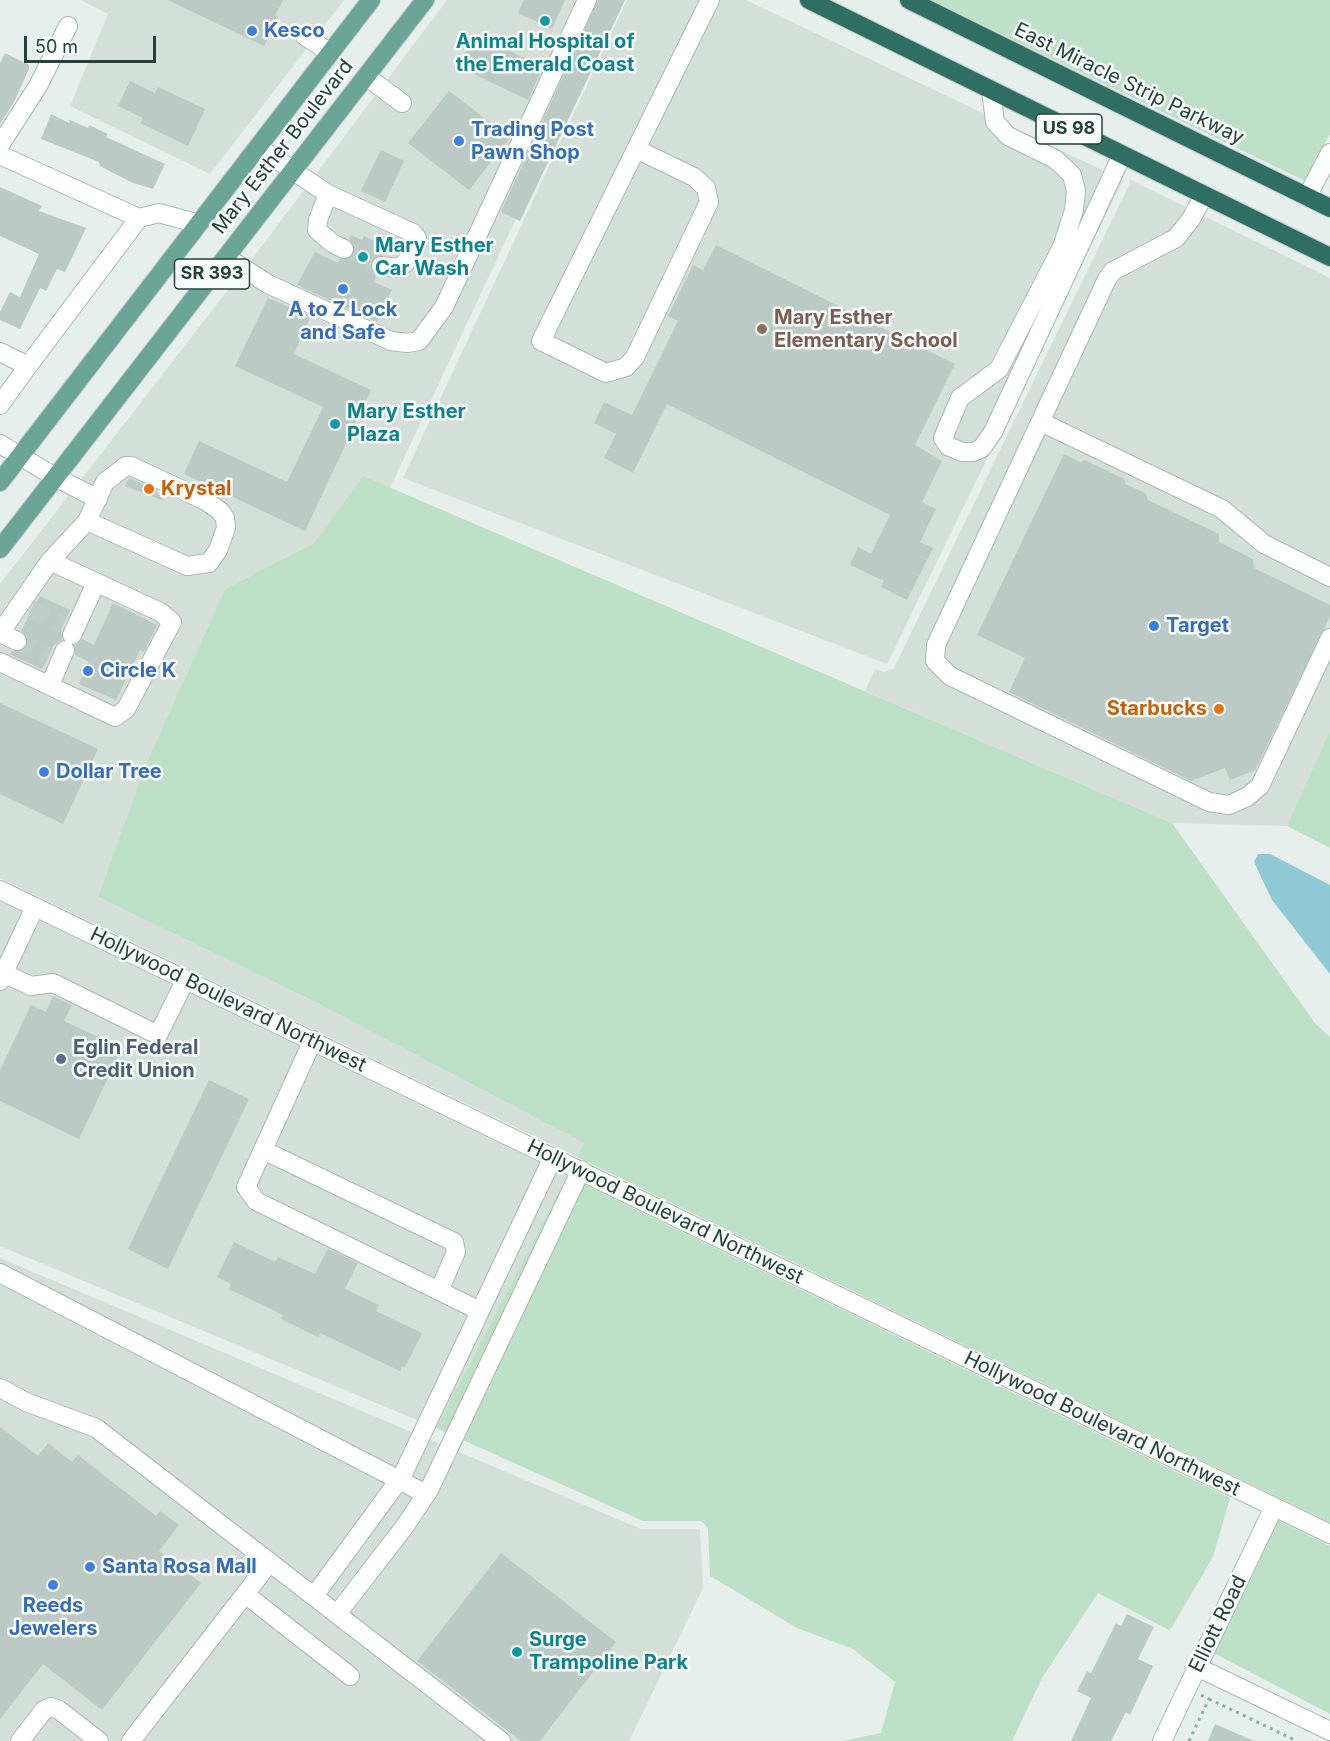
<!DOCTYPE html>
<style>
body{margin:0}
#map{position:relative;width:1330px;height:1741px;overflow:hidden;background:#e6efeb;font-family:Inter,sans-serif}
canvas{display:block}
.scale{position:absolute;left:24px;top:36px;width:132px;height:27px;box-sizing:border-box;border:3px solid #24423a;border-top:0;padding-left:8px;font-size:18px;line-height:21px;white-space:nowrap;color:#24423a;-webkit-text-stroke:4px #f7fbf9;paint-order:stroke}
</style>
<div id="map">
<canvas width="1330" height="1741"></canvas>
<div class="scale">50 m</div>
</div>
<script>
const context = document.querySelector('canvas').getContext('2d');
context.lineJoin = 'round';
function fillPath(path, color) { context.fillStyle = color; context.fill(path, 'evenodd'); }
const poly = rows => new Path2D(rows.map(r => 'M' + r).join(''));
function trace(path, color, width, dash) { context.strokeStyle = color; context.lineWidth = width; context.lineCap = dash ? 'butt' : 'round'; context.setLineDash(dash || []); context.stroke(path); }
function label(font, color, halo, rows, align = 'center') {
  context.font = font + ' Inter,sans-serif'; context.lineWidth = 5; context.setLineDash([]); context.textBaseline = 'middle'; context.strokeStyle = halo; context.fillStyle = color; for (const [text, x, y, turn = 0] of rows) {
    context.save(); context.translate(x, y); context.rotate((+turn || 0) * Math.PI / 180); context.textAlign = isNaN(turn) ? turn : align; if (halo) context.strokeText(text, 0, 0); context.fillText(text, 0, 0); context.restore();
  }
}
const built = poly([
 [81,0,344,0,210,174,70,106,108,14],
 [447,0,618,0,390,488,363,477,314,543,225,589,144,768,98,897,315,1002,584,1143,577,1157,0,878,0,584,259,250],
 [627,0,746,0,1123,180,887,664,403,478],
 [1129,179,1330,278,1330,730,1287,826,1172,823,865,691,875,669,884,672,894,668,1130,183],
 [0,901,567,1176,436,1428,0,1246],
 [0,1258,641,1529,700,1529,703,1588,629,1741,0,1741]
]);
const green = poly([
 [931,0,1330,0,1330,134,1305,181],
 [363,476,1172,823,1315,1023,1330,1037,1330,1523,577,1157,584,1143,315,1002,98,897,144,768,225,589,314,543],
 [1330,730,1330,848,1287,826],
 [567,1176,1230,1498,1213,1557,1172,1627,1169,1630,1098,1593,1042,1678,1012,1741,842,1741,881,1733,895,1682,853,1649,797,1628,710,1576,708,1528,701,1521,643,1521,436,1428],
 [1277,1520,1330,1546,1330,1714,1214,1653]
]);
const water = poly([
 [1258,854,1270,854,1330,885,1330,974,1272,900,1254,862]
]);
const building = poly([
 [168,0,283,0,275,16,278,17,264,46],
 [524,0,565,0,552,29,518,13],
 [598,0,625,0,520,221,501,212],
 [474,34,543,67,528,100,459,67],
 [5,53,29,65,29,69,14,102,0,124,0,63],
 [130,81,155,93,158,87,205,109,188,146,140,123,143,118,118,106],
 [449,91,510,138,469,190,408,143],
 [51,114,69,123,70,120,88,128,89,125,108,134,106,137,165,164,153,189,133,183,100,166,99,162,41,139],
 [381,150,404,161,385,202,361,191],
 [0,187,42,206,39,211,86,228,65,272,57,269,46,291,40,288,20,329,0,320,0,312,10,292,20,297,39,254,0,236],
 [351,235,362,240,364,236,389,248,386,255,376,256,370,264,371,271,376,276,374,282,392,290,377,322,297,285,315,252,338,263,339,259,351,258,355,249,349,239],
 [716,245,955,364,915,445,942,461,922,502,936,509,920,542,933,548,907,600,881,587,884,581,850,565,858,547,871,554,890,515,667,404,633,473,604,458,616,434,594,423,604,402,632,415,678,321,668,316,693,265,703,270],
 [268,298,311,316,294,354,371,390,305,531,184,474,199,441,287,482,323,407,235,366],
 [1064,454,1080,462,1085,460,1124,479,1125,484,1145,493,1148,500,1219,534,1219,542,1253,559,1254,568,1330,605,1330,617,1255,770,1230,780,1225,768,1191,781,1009,692,1025,658,977,635],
 [129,478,156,490,164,501,125,486],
 [40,596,70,610,61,629,62,639,54,645,42,669,10,654,12,651,23,651,27,646,28,639,21,631],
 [113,603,157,625,144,652,140,650,116,700,79,684,89,662,75,655,75,646,82,639,94,645],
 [0,703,98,749,63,824,0,794],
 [53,996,72,1005,64,1021,122,1048,79,1139,0,1101,0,1070,31,1005,46,1012],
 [209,1080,249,1099,168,1269,128,1249],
 [234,1242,275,1262,278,1257,315,1274,328,1249,358,1263,345,1289,379,1305,376,1311,422,1333,405,1367,402,1366,400,1371,320,1333,318,1337,281,1319,283,1315,229,1289,231,1284,217,1277],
 [0,1427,38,1456,48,1443,72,1462,78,1455,156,1516,160,1511,179,1525,159,1551,201,1583,102,1710,43,1664,0,1719],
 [501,1553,616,1642,540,1741,521,1741,417,1661],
 [1127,1614,1154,1627,1138,1659,1153,1666,1130,1715,1126,1712,1111,1741,1071,1741,1091,1698,1077,1691,1087,1671,1091,1673,1116,1623,1121,1626],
 [1215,1724,1254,1741,1208,1741]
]);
const minorTunnel = poly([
 [344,249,381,266],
 [31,610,63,625],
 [17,641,49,656]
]);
const path = poly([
 [1209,1699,1297,1741],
 [1189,1741,1209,1699,1201,1695]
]);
const minor = poly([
 [305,36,330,53],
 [366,76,402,103],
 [991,90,995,122,1008,136,1055,159,1072,175,1076,191,1074,210,1062,247,999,369,960,398,943,438,948,446,962,452,973,452,982,448,993,432,1122,155],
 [0,145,38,86,68,26],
 [258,147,328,194],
 [636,149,694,177,706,188,709,202,635,357,626,367,606,373,541,341,710,0],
 [0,155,139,218,159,213,199,224],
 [1204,195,1191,219,1176,238,1113,271,1107,279,936,645,935,661,950,676,1209,802,1229,805,1247,797,1260,786,1330,638],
 [1307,197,1330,153],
 [344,249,332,243,317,230,318,220,328,194,413,233,417,238,417,244,406,262,399,268,381,266],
 [226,257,268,284,391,341,407,343,419,341,444,307,587,0],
 [0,352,28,366,139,218],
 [0,405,28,366],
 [1041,422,1222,509,1264,544,1330,577],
 [0,444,55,477,98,499],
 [126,466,131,466,206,501,220,511,225,518,226,528,218,550,209,563,187,566,87,521,105,482,126,466],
 [72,635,96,583],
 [17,641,0,633,50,561,87,521],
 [0,662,115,717,126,709,172,622,160,612,50,561],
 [50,685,65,650],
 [0,890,1330,1534],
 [3,973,31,986,53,983,158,1035,186,979],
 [0,981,35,907],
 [313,1040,246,1187,256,1201,480,1311],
 [263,1150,454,1242,456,1252,439,1291],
 [0,1273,426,1494],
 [0,1388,26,1402,96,1428,501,1741],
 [245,1594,350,1676],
 [314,1596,402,1476,553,1157],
 [337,1614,405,1526,429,1490,581,1170],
 [1197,1667,1330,1731],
 [20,1741,44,1710,51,1707,59,1710,99,1741],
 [131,1741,270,1562],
 [1162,1741,1274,1507]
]);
const major = poly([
 [0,482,371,0],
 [0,549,425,0]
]);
const highway = poly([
 [809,0,1330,257],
 [909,0,1330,208]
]);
const markers = [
 [545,21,6,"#0f9aa8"],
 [252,31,6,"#3f7fe0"],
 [459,141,6,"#3f7fe0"],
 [363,257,6,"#0f9aa8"],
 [343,289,6,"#3f7fe0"],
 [762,329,6,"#8d6e63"],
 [335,424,6,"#0f9aa8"],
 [149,489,6,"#e8710a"],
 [1154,626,6,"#3f7fe0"],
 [88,671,6,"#3f7fe0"],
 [1219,709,6,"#e8710a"],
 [44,772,6,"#3f7fe0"],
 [61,1059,6,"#5c6f8a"],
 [90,1567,6,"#3f7fe0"],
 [53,1585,6,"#3f7fe0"],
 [517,1652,6,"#0f9aa8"]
];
const shields = [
 [1069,129,66],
 [212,274,75]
];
const shieldNames = [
 ["US 98",1069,129],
 ["SR 393",212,274]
];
const shopNames = [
 ["Kesco",264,31],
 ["Trading Post",471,130],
 ["Pawn Shop",471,153],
 ["A to Z Lock",343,310,"center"],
 ["and Safe",343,333,"center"],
 ["Target",1166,626],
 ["Circle K",100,671],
 ["Dollar Tree",56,772],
 ["Santa Rosa Mall",102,1567],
 ["Reeds",53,1606,"center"],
 ["Jewelers",53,1629,"center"]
];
const cultureNames = [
 ["Animal Hospital of",545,42,"center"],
 ["the Emerald Coast",545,65,"center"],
 ["Mary Esther",375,246],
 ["Car Wash",375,269],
 ["Mary Esther",347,412],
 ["Plaza",347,435],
 ["Surge",529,1640],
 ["Trampoline Park",529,1663]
];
const streetNames = [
 ["East Miracle Strip Parkway",1129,84,26],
 ["Mary Esther Boulevard",283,147,-52],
 ["Hollywood Boulevard Northwest",228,1000,26],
 ["Hollywood Boulevard Northwest",665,1212,26],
 ["Hollywood Boulevard Northwest",1102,1424,26],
 ["Elliott Road",1218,1624,-64]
];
const educationNames = [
 ["Mary Esther",774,318],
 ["Elementary School",774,341]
];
const foodNames = [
 ["Krystal",161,489],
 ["Starbucks",1207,709,"right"]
];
const serviceNames = [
 ["Eglin Federal",73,1048],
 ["Credit Union",73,1071]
];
fillPath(built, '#d4dfda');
fillPath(green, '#bfe0c8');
fillPath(water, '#8ec9d4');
fillPath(building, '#bbcac4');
trace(minorTunnel, '#bfccc8', 18, [18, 9]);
trace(minor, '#a8b8b2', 20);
trace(major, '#c2cac8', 20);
trace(highway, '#c2cac8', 20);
trace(path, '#86b3a5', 3, [3, 4.5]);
trace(minor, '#fff', 18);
trace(major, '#6aa596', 18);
trace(highway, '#2f6f62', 18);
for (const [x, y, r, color] of markers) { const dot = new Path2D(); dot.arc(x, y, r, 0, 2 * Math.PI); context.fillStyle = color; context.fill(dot); trace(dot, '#f7fbf9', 2); }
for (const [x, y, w] of shields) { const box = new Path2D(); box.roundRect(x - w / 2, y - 15, w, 30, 4.5); context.fillStyle = '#f7fbf9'; context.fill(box); trace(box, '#24423a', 1.5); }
label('bold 18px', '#24423a', null, shieldNames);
label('bold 20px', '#366cbe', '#f7fbf9', shopNames, 'left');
label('bold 20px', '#0d838f', '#f7fbf9', cultureNames, 'left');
label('20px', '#24423a', '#f7fbf9', streetNames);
label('bold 20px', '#785e54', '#f7fbf9', educationNames, 'left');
label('bold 20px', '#c56008', '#f7fbf9', foodNames, 'left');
label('bold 20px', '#4e5e75', '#f7fbf9', serviceNames, 'left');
</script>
